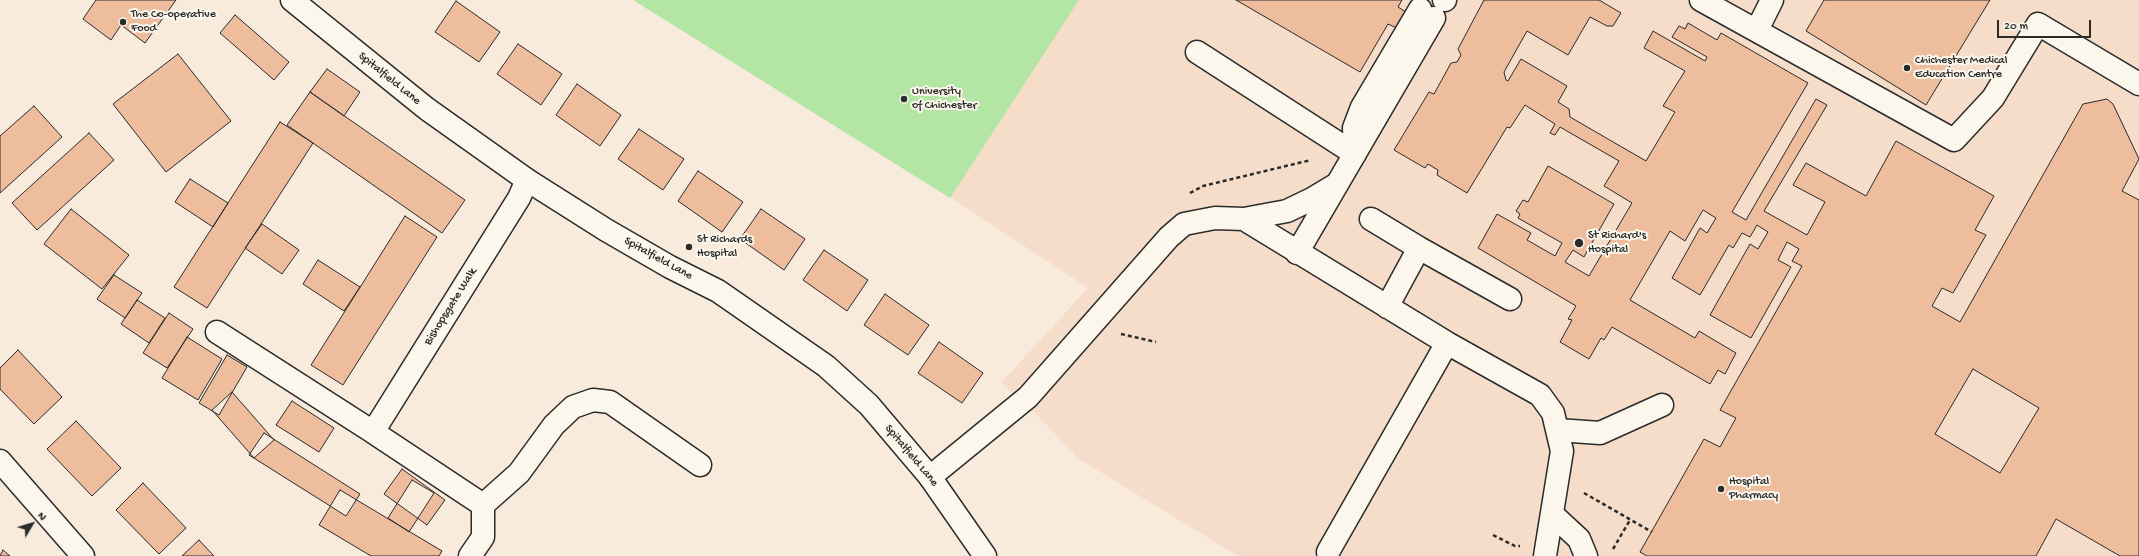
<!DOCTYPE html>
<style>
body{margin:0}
#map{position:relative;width:2139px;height:556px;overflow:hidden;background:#f8ebdc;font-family:"Gochi Hand",sans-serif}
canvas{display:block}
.north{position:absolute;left:12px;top:504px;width:40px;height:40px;-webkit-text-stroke:3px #fbf7ec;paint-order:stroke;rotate:52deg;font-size:11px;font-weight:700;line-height:16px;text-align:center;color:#2b2b2b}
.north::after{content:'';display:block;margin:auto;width:14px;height:18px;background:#2b2b2b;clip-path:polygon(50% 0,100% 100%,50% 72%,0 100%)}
.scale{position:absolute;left:1997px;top:20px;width:94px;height:18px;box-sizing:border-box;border:2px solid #2b2b2b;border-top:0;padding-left:5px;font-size:12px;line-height:14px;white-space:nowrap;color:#2b2b2b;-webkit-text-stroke:3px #fbf7ec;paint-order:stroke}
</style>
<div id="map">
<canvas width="2139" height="556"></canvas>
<div class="north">N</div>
<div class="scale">20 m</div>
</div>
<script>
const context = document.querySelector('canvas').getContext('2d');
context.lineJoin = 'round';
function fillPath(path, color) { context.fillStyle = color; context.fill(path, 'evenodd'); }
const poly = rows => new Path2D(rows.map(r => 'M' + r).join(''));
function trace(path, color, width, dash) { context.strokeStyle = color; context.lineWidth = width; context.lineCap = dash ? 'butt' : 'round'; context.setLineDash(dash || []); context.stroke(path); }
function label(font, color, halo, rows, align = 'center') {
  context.font = font + ' "Gochi Hand",sans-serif'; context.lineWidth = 4; context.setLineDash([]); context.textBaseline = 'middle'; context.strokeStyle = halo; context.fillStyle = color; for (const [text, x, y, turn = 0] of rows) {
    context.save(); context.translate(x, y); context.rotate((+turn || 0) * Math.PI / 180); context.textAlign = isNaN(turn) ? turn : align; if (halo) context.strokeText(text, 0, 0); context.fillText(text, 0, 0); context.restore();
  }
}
const built = poly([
 [634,0,2139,0,2139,556,1238,556,1079,459,1044,422,1001,383,1088,288,950,197]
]);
const green = poly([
 [633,0,1079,0,950,198]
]);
const building = poly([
 [96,0,176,0,145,43,121,25,111,40,83,19,96,0],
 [1236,0,1402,0,1398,7,1406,12,1397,28,1388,24,1360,72,1236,0],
 [1484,0,1599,0,1621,13,1613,26,1607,26,1590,17,1568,55,1527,31,1504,72,1506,80,1508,81,1521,59,1567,86,1558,102,1569,109,1570,117,1646,161,1675,112,1663,106,1685,71,1644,48,1653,31,1705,61,1707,57,1672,37,1679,26,1685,29,1688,23,1717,40,1721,33,1808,83,1732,212,1746,220,1816,99,1827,105,1764,211,1807,235,1825,202,1793,185,1806,163,1866,196,1896,141,1994,196,1975,230,1986,235,1953,293,1942,288,1932,306,1960,322,2083,104,2107,99,2113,104,2139,159,2122,191,2139,200,2139,556,2120,556,2056,519,2036,556,1647,556,1640,552,1704,439,1720,447,1736,418,1720,410,1802,266,1792,261,1799,249,1787,242,1778,260,1791,267,1751,338,1710,315,1750,244,1758,249,1768,232,1757,225,1750,237,1742,233,1733,248,1729,245,1700,295,1672,278,1700,228,1707,233,1716,218,1703,210,1685,241,1670,231,1630,300,1695,338,1699,331,1736,353,1725,374,1718,370,1710,384,1612,327,1604,340,1601,338,1589,359,1560,342,1572,320,1568,319,1576,306,1478,248,1497,214,1531,233,1527,240,1555,256,1562,243,1518,218,1520,214,1516,211,1523,200,1528,202,1548,166,1614,204,1584,257,1573,250,1565,262,1589,276,1632,203,1604,186,1619,161,1560,127,1555,135,1550,133,1555,124,1525,105,1510,128,1507,127,1467,193,1437,175,1438,170,1428,164,1425,168,1394,150,1429,92,1434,94,1451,63,1457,62,1461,55,1458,49,1484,0],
 [1973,369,2039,408,2000,473,1935,434,1973,369],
 [1824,0,1990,0,1926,105,1806,31,1824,0],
 [456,1,500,32,479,62,435,32,456,1],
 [235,15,289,62,274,80,220,33,235,15],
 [518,44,562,74,541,105,497,74,518,44],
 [178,54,231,121,166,172,113,104,178,54],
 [327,69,360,92,344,116,310,92,327,69],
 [577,84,621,115,600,146,556,115,577,84],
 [310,92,465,200,442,233,287,125,310,92],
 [34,106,62,137,0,193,0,136,34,106],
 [280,122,313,143,207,308,174,287,280,122],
 [639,129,684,159,663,190,618,159,639,129],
 [89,133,114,160,37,230,12,203,89,133],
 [698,171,743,202,722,232,678,201,698,171],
 [190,179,228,203,213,227,175,202,190,179],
 [71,209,129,255,102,289,44,244,71,209],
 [761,209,805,239,784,270,740,239,761,209],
 [405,216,437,237,343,385,311,365,405,216],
 [262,224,299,250,282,274,245,248,262,224],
 [824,250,868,280,847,311,803,280,824,250],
 [318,260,360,287,344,311,303,284,318,260],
 [114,275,142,293,125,318,97,299,114,275],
 [885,294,929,325,908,355,864,325,885,294],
 [137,300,165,318,149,343,121,324,137,300],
 [169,313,193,329,167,368,143,353,169,313],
 [187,337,222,359,198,400,162,378,187,337],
 [939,342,983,373,962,403,918,373,939,342],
 [18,350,62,397,34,424,0,389,0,368,18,350],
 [227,355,247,367,219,415,199,403,227,355],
 [232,392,274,440,254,458,212,410,232,392],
 [292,401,334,428,319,452,276,425,292,401],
 [76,421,121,468,92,496,47,449,76,421],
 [264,433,360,494,346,516,249,455,264,433],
 [402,469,445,500,427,525,384,494,402,469],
 [412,480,434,493,409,532,388,518,412,480],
 [143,483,186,528,159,554,116,510,143,483],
 [340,490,442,551,439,556,371,556,319,525,340,490],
 [199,540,214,556,182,556,199,540],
 [3,550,10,556,0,556,3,550]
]);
const path = poly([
 [1190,193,1203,186,1311,160],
 [1121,334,1156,342],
 [1584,493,1652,532],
 [1493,535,1515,546,1520,546],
 [1613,549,1630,520]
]);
const minor = poly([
 [1444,0,1445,0],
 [1701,0,1954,140,1993,98,2038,24,2139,84],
 [1757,30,1772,0],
 [1197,52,1355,154],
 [1355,148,1354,128,1362,107,1420,9],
 [1244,219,1287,211,1312,199,1337,184],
 [1371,219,1419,248,1387,307],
 [1419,248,1510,299],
 [1297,253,1434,18],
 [217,332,373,432,519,198,527,180],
 [1558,430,1600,433,1662,405],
 [373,432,483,505],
 [0,461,83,556],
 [930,477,1028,397,1169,237,1184,224,1215,218,1244,219,1447,343,1540,395,1553,413,1562,451,1545,556],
 [483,505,519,473,554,425,573,407,593,400,610,402,700,465],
 [1552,514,1579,539,1586,556],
 [1328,552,1447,343],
 [470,556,483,537,483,505]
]);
const major = poly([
 [292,0,427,109,527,180,606,230,670,267,718,291,826,366,869,405,930,477,985,556]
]);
const markers = [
 [123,22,4,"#2b2b2b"],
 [1907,68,4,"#2b2b2b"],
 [904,99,4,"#2b2b2b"],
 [1579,243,5,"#2b2b2b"],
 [689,247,4,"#2b2b2b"],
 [1721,489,4,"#2b2b2b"]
];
const poiNames = [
 ["The Co-operative",131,15],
 ["Food",131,29],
 ["Chichester Medical",1915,61],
 ["Education Centre",1915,75],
 ["University",912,92],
 ["of Chichester",912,106],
 ["St Richard's",1588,236],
 ["Hospital",1588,250],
 ["St Richards",697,240],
 ["Hospital",697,254],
 ["Hospital",1729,482],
 ["Pharmacy",1729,496]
];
const streetNames = [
 ["Spitalfield Lane",389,79,39],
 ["Spitalfield Lane",658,259,29],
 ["Bishopsgate Walk",451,307,-58],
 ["Spitalfield Lane",911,456,50]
];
fillPath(built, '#f5ddc9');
fillPath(green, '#b3e5a5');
fillPath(building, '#eebd9e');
trace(building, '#2b2b2b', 1);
trace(minor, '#2b2b2b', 25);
trace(major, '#2b2b2b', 25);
trace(path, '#2b2b2b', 2.5, [4, 3]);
trace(minor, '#fbf7ec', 22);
trace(major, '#fbf7ec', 22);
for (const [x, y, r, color] of markers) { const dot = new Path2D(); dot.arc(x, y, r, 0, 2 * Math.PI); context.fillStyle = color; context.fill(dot); trace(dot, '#fbf7ec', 1.5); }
label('12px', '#2b2b2b', '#fbf7ec', poiNames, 'left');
label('12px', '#2b2b2b', '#fbf7ec', streetNames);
</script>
